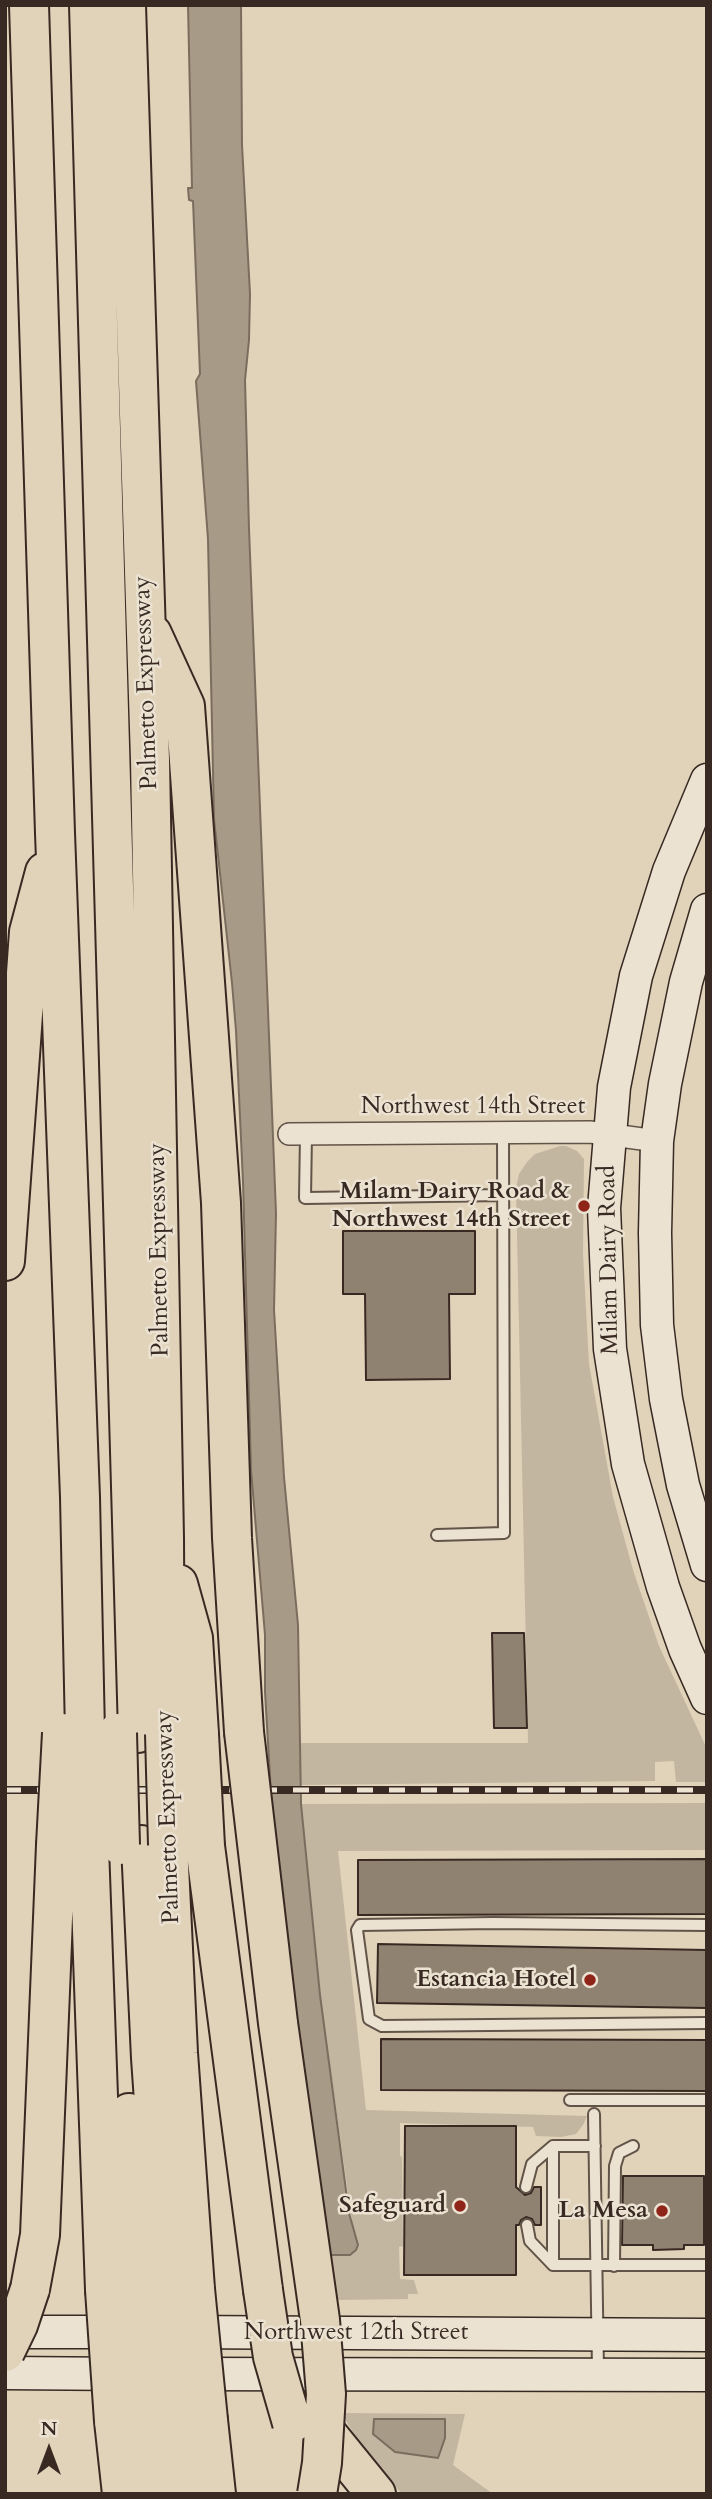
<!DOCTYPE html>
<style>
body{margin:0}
#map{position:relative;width:712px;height:2499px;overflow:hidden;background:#e0d3ba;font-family:Cardo,serif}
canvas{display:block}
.frame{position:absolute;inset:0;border:7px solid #382a22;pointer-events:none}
.north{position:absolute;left:14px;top:2415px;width:70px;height:70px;-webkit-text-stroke:5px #ebe2d2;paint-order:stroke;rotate:0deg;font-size:19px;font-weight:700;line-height:28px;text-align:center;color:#382a22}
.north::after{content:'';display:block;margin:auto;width:24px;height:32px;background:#382a22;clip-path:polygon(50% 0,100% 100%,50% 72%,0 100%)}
</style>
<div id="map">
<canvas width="712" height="2499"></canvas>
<div class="frame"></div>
<div class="north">N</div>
</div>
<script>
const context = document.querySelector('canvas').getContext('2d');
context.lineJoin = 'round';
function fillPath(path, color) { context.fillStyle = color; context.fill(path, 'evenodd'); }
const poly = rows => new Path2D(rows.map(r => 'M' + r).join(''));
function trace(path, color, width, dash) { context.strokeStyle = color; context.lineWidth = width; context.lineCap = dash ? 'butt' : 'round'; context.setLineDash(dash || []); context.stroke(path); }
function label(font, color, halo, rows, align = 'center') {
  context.font = font + ' Cardo,serif'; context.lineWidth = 5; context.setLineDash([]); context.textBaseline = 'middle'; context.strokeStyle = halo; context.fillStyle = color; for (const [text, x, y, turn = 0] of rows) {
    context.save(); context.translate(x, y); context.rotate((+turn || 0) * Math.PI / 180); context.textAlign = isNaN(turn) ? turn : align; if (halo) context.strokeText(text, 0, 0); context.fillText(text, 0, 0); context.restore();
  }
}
const green = poly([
 [560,1146,566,1146,577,1151,584,1159,583,1254,589,1364,613,1497,633,1570,659,1646,707,1749,707,1782,676,1782,674,1761,655,1762,655,1781,301,1785,301,1743,528,1743,516,1188,519,1174,527,1162,535,1154],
 [707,1803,707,1850,338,1851,366,2110,587,2116,583,2125,576,2134,561,2137,536,2136,533,2127,400,2123,400,2156,402,2157,403,2246,399,2247,400,2279,414,2280,418,2294,408,2294,408,2299,337,2300,331,2255,350,2255,356,2250,320,1995,301,1804],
 [341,2413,465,2414,453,2465,493,2494,402,2494,366,2453]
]);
const water = poly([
 [188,5,241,5,242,145,250,294,249,340,245,380,249,529,276,1213,274,1310,284,1477,298,1625,301,1804,320,1995,349,2213,358,2245,356,2250,350,2255,331,2255,320,2250,282,1979,265,1692,265,1635,251,1470,243,1182,236,1031,232,983,214,819,208,539,196,381,200,374,193,201,189,200,188,188,192,188,188,5],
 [374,2419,445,2419,445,2438,438,2458,395,2452,373,2434,374,2419]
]);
const building = poly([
 [343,1231,475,1231,475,1294,449,1294,450,1379,366,1380,365,1294,343,1294,343,1231],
 [492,1633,524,1633,527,1728,494,1728,492,1633],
 [707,1859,707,1914,358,1915,358,1860,707,1859],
 [378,1944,707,1950,707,2008,377,2003,378,1944],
 [381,2039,707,2040,707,2091,381,2090,381,2039],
 [405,2126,516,2126,516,2187,525,2195,531,2193,534,2187,541,2187,541,2225,535,2225,532,2219,526,2217,521,2220,519,2225,516,2225,516,2275,404,2275,405,2126],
 [623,2176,704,2176,704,2245,684,2245,684,2249,653,2250,653,2245,622,2245,623,2176]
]);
const lane = poly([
 [306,1134,305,1198,503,1195],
 [437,1535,504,1533,503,1133],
 [707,1925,493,1923,360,1925,357,1930,369,2019,382,2026,707,2023],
 [570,2100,707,2100],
 [594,2114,598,2371],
 [595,2146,553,2146,553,2265,707,2265],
 [526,2187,532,2164,553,2146],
 [527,2225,530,2241,553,2265],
 [614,2266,615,2166,619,2153,633,2146]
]);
const street = poly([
 [289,1134,590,1132,657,1141]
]);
const secondary = poly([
 [707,780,669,871,636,976,614,1087,604,1208,610,1349,628,1464,663,1587,685,1649,707,1698],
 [707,910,686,982,665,1084,657,1141,655,1233,657,1325,666,1399,683,1485,707,1565],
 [5,2332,130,2332],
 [175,2332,707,2335],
 [5,2373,133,2374],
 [182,2374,707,2375]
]);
const highway = poly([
 [29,5,55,833,80,1497,85,1733],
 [89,5,138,1733],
 [126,5,150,760,164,1538,165,1734],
 [152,634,185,706,221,1203,232,1538,244,1732],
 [5,1261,29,932,45,872],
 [178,1584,193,1638,199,1734],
 [141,1845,151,2058,167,2287],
 [168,1845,178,2053,195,2289],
 [205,1846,263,2290],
 [89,1847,105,2290],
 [129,2113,137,2288],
 [30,2289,40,2235,56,1845],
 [311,2414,376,2494],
 [146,2420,152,2494],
 [208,2420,216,2494],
 [114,2421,122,2494],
 [180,2421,187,2494]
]);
const rail = poly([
 [5,1790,707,1790]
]);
const highwayBridge = poly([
 [244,1732,278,2023,320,2320,326,2394,322,2463,317,2494],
 [85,1733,89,1847],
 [117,1733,120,1845],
 [165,1734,168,1845],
 [199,1734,205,1846],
 [56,1845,62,1733],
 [167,2287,180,2421],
 [137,2288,146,2420],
 [195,2289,208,2420],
 [105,2290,114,2421],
 [263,2290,273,2357,292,2423],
 [5,2352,18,2325,30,2289]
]);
const markers = [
 [584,1206,7,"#8f2418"],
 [590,1980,7,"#8f2418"],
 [460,2206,7,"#8f2418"],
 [662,2211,7,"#8f2418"]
];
const streetNames = [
 ["Palmetto Expressway",147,683,-92],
 ["Northwest 14th Street",473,1107],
 ["Palmetto Expressway",160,1250,-91],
 ["Milam Dairy Road",610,1260,-91],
 ["Palmetto Expressway",169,1817,-92],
 ["Northwest 12th Street",356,2333]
];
const poiNames = [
 ["Milam Dairy Road &",570,1192],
 ["Northwest 14th Street",570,1220],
 ["Estancia Hotel",576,1980],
 ["Safeguard",446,2206],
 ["La Mesa",648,2211]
];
fillPath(green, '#c3b6a0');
fillPath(water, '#a79a86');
trace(water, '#7b6d5e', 2);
fillPath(building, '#8f8271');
trace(building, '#382a22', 2);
trace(lane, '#625448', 14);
trace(street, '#625448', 24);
trace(secondary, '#382a22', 35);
trace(highway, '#382a22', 42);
trace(lane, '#ebe2d2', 10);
trace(street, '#ebe2d2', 21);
trace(secondary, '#ebe2d2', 32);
trace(highway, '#e0d3ba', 38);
trace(rail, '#382a22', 8);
trace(rail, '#ebe2d2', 5, [16]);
trace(highwayBridge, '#382a22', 42, []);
trace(highwayBridge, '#e0d3ba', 38);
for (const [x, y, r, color] of markers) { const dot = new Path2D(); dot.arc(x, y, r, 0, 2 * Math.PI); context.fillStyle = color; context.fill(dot); trace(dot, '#ebe2d2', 2.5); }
label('24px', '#382a22', '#ebe2d2', streetNames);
label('bold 24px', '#382a22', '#ebe2d2', poiNames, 'right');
</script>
